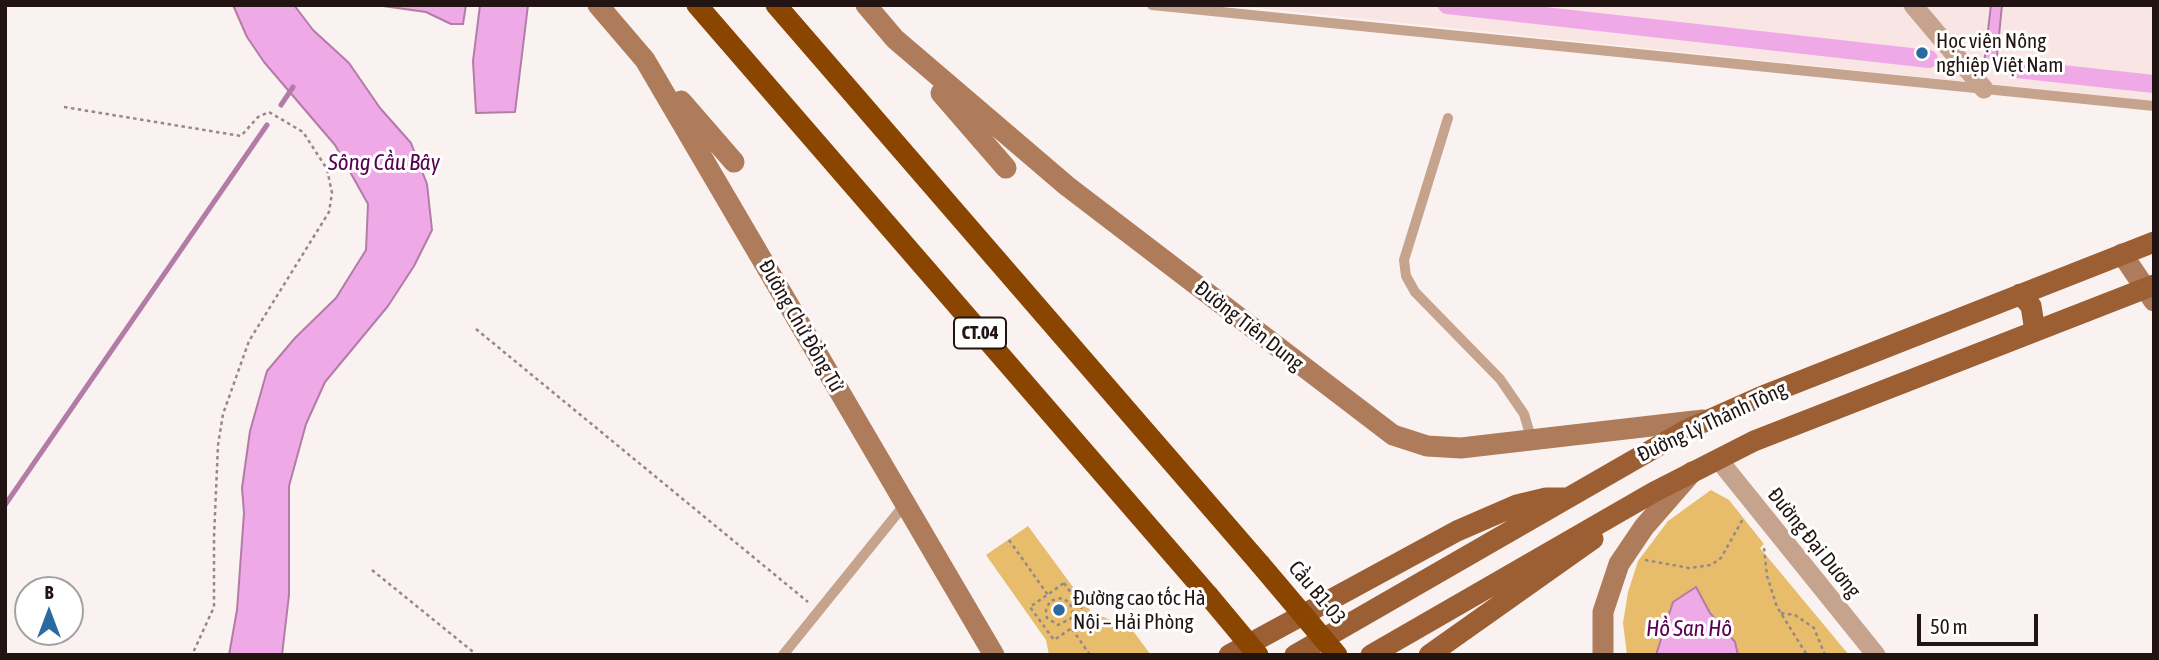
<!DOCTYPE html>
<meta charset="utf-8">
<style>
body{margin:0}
#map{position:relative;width:2159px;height:660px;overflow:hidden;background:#faf2f1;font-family:"Asap Condensed",sans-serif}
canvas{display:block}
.frame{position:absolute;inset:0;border:7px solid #211413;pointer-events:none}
.north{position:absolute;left:14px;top:576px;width:70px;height:70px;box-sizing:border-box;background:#fff;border:2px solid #a6a1a1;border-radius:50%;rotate:0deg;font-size:19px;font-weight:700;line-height:28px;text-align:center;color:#211413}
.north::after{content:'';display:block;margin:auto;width:24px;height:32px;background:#2a6aa0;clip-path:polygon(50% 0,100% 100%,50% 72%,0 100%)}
.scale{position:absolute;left:1917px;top:614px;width:121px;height:32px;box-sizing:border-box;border:4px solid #211413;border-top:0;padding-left:9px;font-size:21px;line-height:24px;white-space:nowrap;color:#211413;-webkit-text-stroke:5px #fff;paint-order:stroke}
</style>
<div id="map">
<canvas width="2159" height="660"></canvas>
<div class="frame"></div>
<div class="north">B</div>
<div class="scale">50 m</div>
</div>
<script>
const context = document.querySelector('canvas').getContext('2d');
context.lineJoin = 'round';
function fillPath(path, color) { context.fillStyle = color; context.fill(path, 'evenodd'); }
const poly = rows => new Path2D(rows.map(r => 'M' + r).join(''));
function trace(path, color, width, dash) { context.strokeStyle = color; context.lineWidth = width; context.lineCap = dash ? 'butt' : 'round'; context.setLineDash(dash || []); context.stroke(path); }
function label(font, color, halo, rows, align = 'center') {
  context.font = font + ' "Asap Condensed",sans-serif'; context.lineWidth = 6; context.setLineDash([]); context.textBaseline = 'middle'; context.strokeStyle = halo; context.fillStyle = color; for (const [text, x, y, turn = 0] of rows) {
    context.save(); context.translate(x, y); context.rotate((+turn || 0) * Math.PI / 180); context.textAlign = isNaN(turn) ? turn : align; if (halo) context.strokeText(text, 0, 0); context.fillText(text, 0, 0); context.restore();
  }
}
const built = poly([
 [1229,5,2154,5,2154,101]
]);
const green = poly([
 [1711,490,1729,500,1764,544,1760,548,1849,655,1627,655,1623,623,1628,592,1638,561,1668,521],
 [1028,526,1092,613,1130,627,1151,655,1049,655,1046,640,986,555]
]);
const water = poly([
 [233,5,294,5,313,30,349,63,380,108,411,143,427,184,432,230,414,266,388,306,325,382,306,424,289,486,289,595,282,655,229,655,237,610,244,513,242,488,250,431,267,371,295,338,336,298,366,250,368,204,335,145,264,62,247,37,233,5],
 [466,5,463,24,451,24,426,12,383,6,466,5],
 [480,5,528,5,515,112,476,113,473,61,480,5],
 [1991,5,2002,5,1996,66,1984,64,1991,5],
 [1696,587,1710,613,1735,642,1738,655,1656,655,1673,602,1696,587]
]);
const stream = poly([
 [281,105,293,87],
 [5,505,267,125]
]);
const canal = poly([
 [1447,5,1929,59],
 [2016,69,2154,84]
]);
const path = poly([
 [64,107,241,136,258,117,269,112,303,132,327,169,332,193,329,212,249,341,223,414,218,445,214,537,214,607,192,655],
 [476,329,808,602],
 [1009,540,1048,595],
 [1764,548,1767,576,1777,607,1807,655],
 [1645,560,1689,568,1711,565,1721,558,1744,517],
 [372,570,477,655],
 [1064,583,1088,617,1054,640,1030,607,1064,583],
 [1781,613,1795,615,1814,628,1825,655],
 [1073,614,1070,603,1062,598,1050,601,1046,610,1047,618,1058,625,1083,612],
 [1072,629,1090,655]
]);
const lane = poly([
 [1152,5,2154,106],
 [1448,118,1404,260,1406,276,1415,292,1500,379,1524,414,1532,441],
 [783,655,905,504]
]);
const street = poly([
 [1913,5,1984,89],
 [1718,459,1876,655]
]);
const secondary = poly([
 [598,5,645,60,994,655],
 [866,5,895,39,1067,186,1393,435,1427,446,1461,448,1703,420],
 [941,93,1006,168],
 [681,101,734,162],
 [2122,254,2154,301],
 [1603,655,1603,612,1619,564,1644,527,1692,472]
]);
const primary = poly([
 [2020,294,2031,306,2035,331],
 [1229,655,1457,531,1517,505,1546,498,1567,498],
 [1295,655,1686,430,1760,397,2154,242],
 [1371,655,1654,492,1754,441,2154,285],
 [1429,655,1593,539]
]);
const highway = poly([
 [697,5,1208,595],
 [776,5,1260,564]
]);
const highwayBridge = poly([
 [1260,564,1337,655],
 [1208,595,1258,655]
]);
const markers = [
 [1922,53,7,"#2a6aa0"],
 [1059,610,7,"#2a6aa0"]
];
const shields = [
 [980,333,52]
];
const shieldNames = [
 ["CT.04",980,333]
];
const poiNames = [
 ["Học viện Nông",1936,41],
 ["nghiệp Việt Nam",1936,65],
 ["Đường cao tốc Hà",1073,598],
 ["Nội – Hải Phòng",1073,622]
];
const streetNames = [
 ["Đường Chử Đồng Tử",801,326,60],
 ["Đường Tiên Dung",1249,326,38],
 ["Đường Lý Thánh Tông",1712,422,-25],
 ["Đường Đại Dương",1814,543,51],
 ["Cầu B1-03",1317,593,50]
];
const waterNames = [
 ["Sông Cầu Bây",384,163],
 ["Hồ San Hô",1689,629]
];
fillPath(built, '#f9e6e4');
fillPath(green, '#e7bd6b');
fillPath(water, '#f0a9e7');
trace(water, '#b27ca7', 2);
trace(stream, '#b27ca7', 5);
trace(canal, '#f0a9e7', 18);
trace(path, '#948988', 2.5, [3.5, 3.5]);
trace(lane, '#c6a38d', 10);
trace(street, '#c6a38d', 19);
trace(secondary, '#ae7c5a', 21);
trace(primary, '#9b5f33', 21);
trace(highway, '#8a4501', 21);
trace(highwayBridge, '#8a4501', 21);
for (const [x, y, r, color] of markers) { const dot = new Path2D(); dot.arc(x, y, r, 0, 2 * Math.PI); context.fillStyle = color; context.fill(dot); trace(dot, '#fff', 2.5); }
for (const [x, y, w] of shields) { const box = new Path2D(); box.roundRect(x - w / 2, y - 15.5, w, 31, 5); context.fillStyle = '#fff'; context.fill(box); trace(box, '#211413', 2); }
label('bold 19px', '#211413', null, shieldNames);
label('21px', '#211413', '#fff', poiNames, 'left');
label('21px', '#211413', '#fff', streetNames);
label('italic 23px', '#570052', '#fff', waterNames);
</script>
